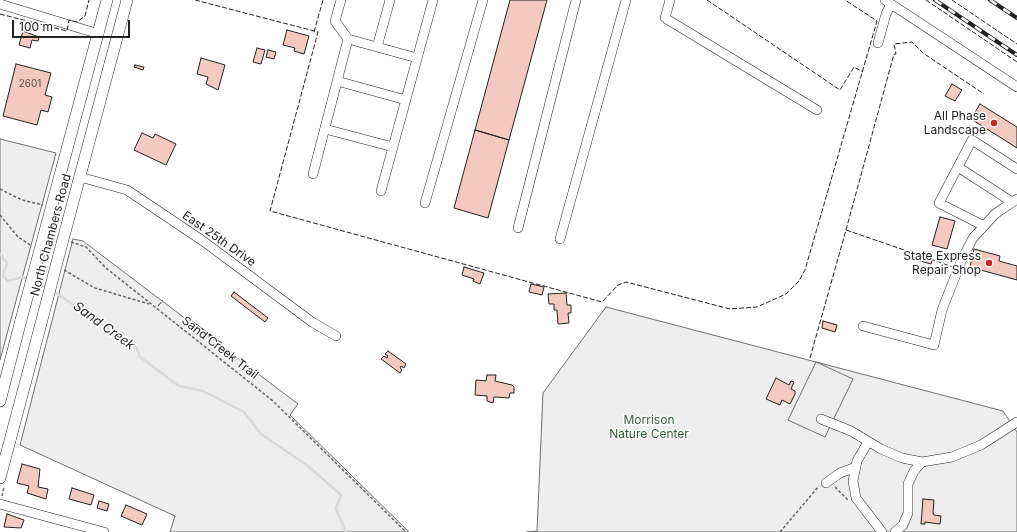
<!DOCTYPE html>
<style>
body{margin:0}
#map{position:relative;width:1017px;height:532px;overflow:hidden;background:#fff;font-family:Inter,sans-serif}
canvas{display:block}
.scale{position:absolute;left:12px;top:20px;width:118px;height:18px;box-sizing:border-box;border:2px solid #222;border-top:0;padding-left:5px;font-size:12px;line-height:14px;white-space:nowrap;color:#222;-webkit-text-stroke:3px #fff;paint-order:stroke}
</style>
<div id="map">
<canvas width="1017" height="532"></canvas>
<div class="scale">100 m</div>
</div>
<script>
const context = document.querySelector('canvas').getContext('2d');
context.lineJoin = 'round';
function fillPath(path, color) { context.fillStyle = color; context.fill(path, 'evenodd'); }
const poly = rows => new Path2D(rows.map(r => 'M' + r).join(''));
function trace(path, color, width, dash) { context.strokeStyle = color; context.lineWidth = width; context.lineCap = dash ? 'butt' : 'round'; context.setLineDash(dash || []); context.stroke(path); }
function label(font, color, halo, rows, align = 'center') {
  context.font = font + ' Inter,sans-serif'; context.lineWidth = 3; context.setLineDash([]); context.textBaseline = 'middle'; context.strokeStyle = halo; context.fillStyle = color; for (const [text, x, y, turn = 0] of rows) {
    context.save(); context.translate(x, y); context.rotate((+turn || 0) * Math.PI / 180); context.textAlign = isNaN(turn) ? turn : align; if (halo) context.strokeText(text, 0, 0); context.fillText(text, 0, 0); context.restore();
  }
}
const green = poly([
 [0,139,56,153,0,360,0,139],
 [73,239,83,241,298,404,290,415,409,532,170,532,175,516,20,445,73,239],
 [606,307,1003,411,1017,432,1017,532,526,532,537,531,543,393,606,307]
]);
const parking = poly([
 [816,362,853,379,825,437,788,420,816,362]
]);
const stream = poly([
 [0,254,7,263,3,276,8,281,22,277,30,280],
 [34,281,48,287],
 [53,291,136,347,140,357,179,386,203,391,244,412,261,434,308,466,341,495,336,509,346,532]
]);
const building = poly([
 [510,0,547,0,509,140,475,130,510,0],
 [287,30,309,36,304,54,294,51,295,48,283,45,287,30],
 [23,31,39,37,38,41,32,40,30,48,19,45,23,31],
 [257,48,265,50,261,64,253,62,257,48],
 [268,50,276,52,274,59,266,57,268,50],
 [201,58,225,65,218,90,206,84,208,77,197,74,201,58],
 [16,64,51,73,45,95,52,97,48,112,41,110,37,125,3,116,16,64],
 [135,65,144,67,143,70,134,67,135,65],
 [952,84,962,90,955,101,945,96,952,84],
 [980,104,1017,127,1017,148,971,119,980,104],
 [475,130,509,140,488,218,454,208,475,130],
 [142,133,153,138,155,134,176,144,166,165,134,150,142,133],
 [940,217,955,221,947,249,932,245,940,217],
 [974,249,1000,256,999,261,1017,266,1017,280,970,267,974,249],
 [914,254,932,260,931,264,913,259,914,254],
 [464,267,484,273,480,284,473,281,474,279,462,275,464,267],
 [531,284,544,287,542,295,529,292,531,284],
 [234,292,268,318,265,322,231,296,234,292],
 [566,293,567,305,571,305,571,313,568,313,569,323,558,324,557,310,554,310,554,304,549,304,548,294,566,293],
 [823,321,837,325,835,332,822,328,823,321],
 [388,351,406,364,404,368,401,366,400,368,402,370,400,373,381,359,384,356,387,358,388,356,385,354,388,351],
 [487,375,496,375,495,381,512,385,514,387,514,393,510,393,509,398,494,397,493,403,487,401,487,396,475,395,476,380,486,381,487,375],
 [776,378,789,385,791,381,794,382,791,389,795,391,795,394,790,404,782,400,780,405,766,399,776,378],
 [22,464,40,469,38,487,48,489,46,499,27,493,29,486,17,483,22,464],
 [72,488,94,495,91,505,69,499,72,488],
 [923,499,934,500,933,513,934,515,941,516,940,524,925,522,925,524,921,524,923,499],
 [99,501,109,504,107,511,97,508,99,501],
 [126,505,147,514,142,525,121,516,126,505],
 [7,514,24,520,21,528,4,527,7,514]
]);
const path = poly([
 [0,189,22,200,43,205],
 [0,215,18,237,32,246],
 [71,242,86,247,106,268,273,401,406,532],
 [64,270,95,288,149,304],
 [835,487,848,500],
 [2,496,4,487],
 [780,532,819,486]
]);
const minor = poly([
 [341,0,335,21,348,39,377,47],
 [390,0,377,47,417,58],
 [670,0,665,18,817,110],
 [885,0,1017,87],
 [0,4,99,34],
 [878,43,886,14,891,4],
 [337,81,406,100],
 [325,129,393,147],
 [958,167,1012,202],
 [313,174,348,39],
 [80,177,127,190,203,241,312,322,336,336],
 [381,191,433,0],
 [425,203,483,0],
 [984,226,939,203,972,140,1017,169],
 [518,228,576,0],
 [560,239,626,0],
 [863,326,934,345,942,310,962,259,973,238,995,214,1017,199],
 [821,419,851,431,881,449,902,458,922,462,952,457,981,445,1017,422],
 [868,442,857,461,853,481,856,498,882,532],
 [826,483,840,473,856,467],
 [0,504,104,532],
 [895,532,903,525,908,513,908,484,914,471,922,462]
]);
const major = poly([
 [45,231,107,0],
 [61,247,127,0],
 [0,401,21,320],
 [0,478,38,335]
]);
const rail = poly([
 [935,0,1017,55],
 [990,0,1017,18]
]);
const majorBridge = poly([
 [21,320,45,231],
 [38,335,61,247]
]);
const fence = poly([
 [195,0,318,32,270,211,602,302,618,285,626,282,730,309,757,307,786,294,799,281,805,270,877,21,845,0],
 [707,0,840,90,854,67,863,72],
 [926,0,1017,62],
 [952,0,1017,44],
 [0,14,67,31,69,20,77,22,85,16,89,0],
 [314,32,323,0],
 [846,230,894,54,896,54,894,44,912,42,923,53,984,94],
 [930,259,953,267],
 [158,306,163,300],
 [810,358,846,230,916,254]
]);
const wall = poly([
 [187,318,221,343]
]);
const markers = [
 [994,123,4,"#c62828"],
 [989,263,4,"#c62828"]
];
const numberNames = [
 ["2601",30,84]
];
const poiNames = [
 ["All Phase",986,116],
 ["Landscape",986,130],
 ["State Express",981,256],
 ["Repair Shop",981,270]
];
const streetNames = [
 ["North Chambers Road",51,235,-75],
 ["East 25th Drive",219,239,35],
 ["Sand Creek Trail",220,348,38]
];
const parkNames = [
 ["Morrison",649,420],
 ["Nature Center",649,434]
];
const waterNames = [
 ["Sand Creek",104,326,36]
];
fillPath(green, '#eee');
trace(green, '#6f6f6f', 1);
fillPath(parking, '#ededed');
trace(parking, '#6f6f6f', 1);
trace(stream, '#d9d9d9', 2.5);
fillPath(building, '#f3c9c0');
trace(building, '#222', 1);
trace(minor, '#222', 10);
trace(major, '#222', 12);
trace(path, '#646464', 1.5, [3, 2]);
trace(minor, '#fff', 9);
trace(major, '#fff', 11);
trace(rail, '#222', 4);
trace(rail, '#fff', 2.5, [8]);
trace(majorBridge, '#222', 12, []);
trace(majorBridge, '#fff', 11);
trace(fence, '#222', 1, [5, 2]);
trace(wall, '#222', 2);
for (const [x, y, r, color] of markers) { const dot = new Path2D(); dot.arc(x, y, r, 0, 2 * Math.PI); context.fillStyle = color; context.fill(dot); trace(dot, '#fff', 1.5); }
label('10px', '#564c4a', null, numberNames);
label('12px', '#222', '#fff', poiNames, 'right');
label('12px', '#222', '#fff', streetNames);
label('12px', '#2f5e38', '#fff', parkNames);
label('italic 13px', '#222', '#fff', waterNames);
</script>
